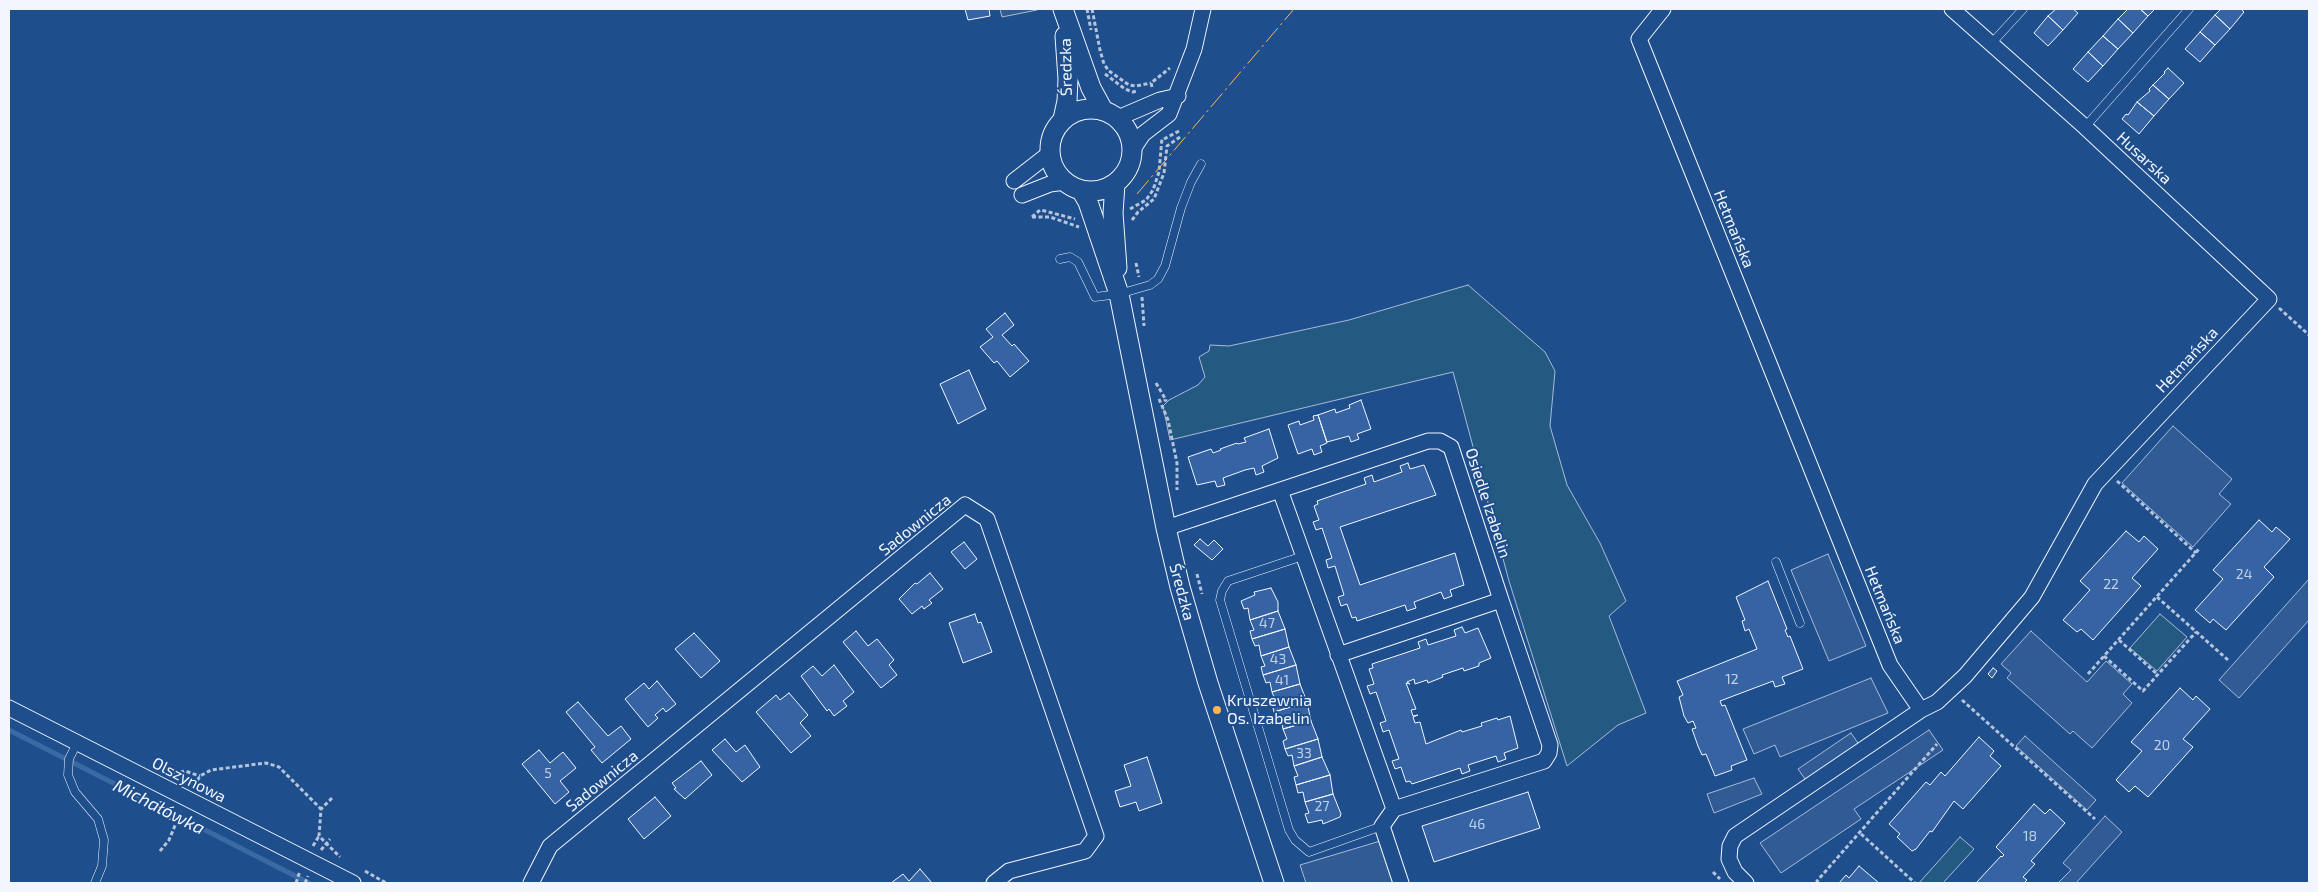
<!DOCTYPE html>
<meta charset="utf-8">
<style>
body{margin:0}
#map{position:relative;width:2318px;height:892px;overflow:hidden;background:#1f4e8c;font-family:"Exo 2",sans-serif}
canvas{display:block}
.frame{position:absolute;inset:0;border:10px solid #f2f6ff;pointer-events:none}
</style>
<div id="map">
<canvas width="2318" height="892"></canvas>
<div class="frame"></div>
</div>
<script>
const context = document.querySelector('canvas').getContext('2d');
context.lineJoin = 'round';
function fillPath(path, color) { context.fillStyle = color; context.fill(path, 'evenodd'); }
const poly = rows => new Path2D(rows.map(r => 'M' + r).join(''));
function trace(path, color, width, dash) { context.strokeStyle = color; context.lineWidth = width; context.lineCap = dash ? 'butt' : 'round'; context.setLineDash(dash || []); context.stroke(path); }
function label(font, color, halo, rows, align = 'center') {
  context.font = font + ' "Exo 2",sans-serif'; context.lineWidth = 4; context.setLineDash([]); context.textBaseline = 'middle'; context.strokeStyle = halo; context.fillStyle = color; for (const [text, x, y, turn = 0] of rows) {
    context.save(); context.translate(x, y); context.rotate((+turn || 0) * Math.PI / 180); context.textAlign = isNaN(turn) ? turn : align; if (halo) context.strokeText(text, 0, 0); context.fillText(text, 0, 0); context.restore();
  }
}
const green = poly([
 [1468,285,1545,352,1555,371,1550,426,1567,485,1600,543,1626,601,1609,616,1646,713,1618,725,1567,766,1509,581,1453,372,1170,440,1163,406,1169,400,1198,385,1205,377,1199,357,1209,351,1210,345,1229,346,1349,320,1468,285],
 [2160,614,2187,637,2157,671,2130,648,2160,614],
 [1960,837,1974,849,1943,883,1919,883,1960,837]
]);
const parking = poly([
 [1000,9,1037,9,1037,10,1002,17,1000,9],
 [2173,426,2232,479,2219,494,2231,504,2193,547,2122,483,2173,426],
 [1828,554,1866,646,1829,661,1791,570,1828,554],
 [2309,579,2309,620,2239,698,2219,680,2309,579],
 [2031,631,2087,682,2106,661,2132,684,2123,694,2132,703,2092,748,2073,731,2070,734,2007,678,2011,673,2001,664,2031,631],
 [1871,678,1888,713,1780,757,1775,745,1754,754,1743,729,1871,678],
 [1929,730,1943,750,1854,809,1861,819,1781,873,1760,843,1929,730],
 [1851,733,1862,749,1810,786,1798,769,1851,733],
 [2025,736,2096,800,2087,810,2016,746,2025,736],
 [1754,778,1762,794,1714,813,1707,794,1754,778],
 [2105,816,2122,832,2076,883,2058,883,2071,870,2063,863,2105,816],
 [1387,839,1400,883,1306,883,1300,865,1387,839]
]);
const stream = poly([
 [9,730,309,883]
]);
const building = poly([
 [965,9,989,9,990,16,968,20,965,9],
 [2056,9,2073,9,2078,13,2063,30,2048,16,2056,9],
 [2128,9,2140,9,2148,16,2133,33,2118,19,2128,9],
 [2140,9,2155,9,2148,16,2140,9],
 [2221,9,2241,9,2244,12,2230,29,2215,15,2221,9],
 [2215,15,2230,29,2215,45,2200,32,2215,15],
 [2048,16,2063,30,2048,46,2034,33,2048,16],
 [2118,19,2133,33,2118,49,2103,36,2118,19],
 [2200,32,2215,45,2200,62,2185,49,2200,32],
 [2103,36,2118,49,2103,66,2088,52,2103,36],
 [2088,52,2103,66,2088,82,2073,69,2088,52],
 [2168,68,2184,83,2169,99,2153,85,2165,73,2164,72,2168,68],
 [2153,85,2169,99,2154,116,2137,102,2150,91,2149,89,2153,85],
 [2137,102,2154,116,2139,134,2122,119,2126,114,2128,115,2137,102],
 [1005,313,1014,325,1002,335,1012,346,1014,344,1029,361,1010,377,997,361,994,363,980,347,993,337,986,329,1005,313],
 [969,370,986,409,958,424,940,384,969,370],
 [1361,400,1371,429,1357,434,1359,439,1351,442,1349,436,1327,442,1318,415,1335,409,1336,413,1350,408,1349,405,1361,400],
 [1318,415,1327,443,1320,446,1322,452,1314,455,1312,449,1298,454,1288,425,1299,421,1300,425,1314,420,1313,416,1318,415],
 [1269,429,1278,458,1262,466,1264,472,1256,475,1254,468,1245,470,1223,478,1225,485,1217,487,1215,481,1197,485,1188,457,1211,449,1213,453,1221,450,1220,449,1237,443,1238,444,1246,442,1244,438,1269,429],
 [1408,463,1410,469,1424,465,1436,495,1340,527,1360,585,1455,553,1464,585,1450,590,1452,596,1444,599,1441,592,1414,602,1416,608,1407,611,1405,605,1357,621,1356,617,1352,618,1347,604,1341,606,1338,597,1344,595,1335,566,1328,568,1326,560,1332,558,1322,528,1316,530,1313,522,1319,520,1314,506,1318,504,1317,501,1366,484,1364,478,1372,475,1374,482,1402,472,1400,466,1408,463],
 [2259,520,2272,532,2276,527,2290,539,2264,567,2274,577,2226,630,2213,619,2210,623,2195,610,2223,579,2213,570,2259,520],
 [2126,531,2139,542,2144,536,2158,549,2132,578,2141,586,2093,640,2081,629,2077,632,2063,620,2090,590,2080,581,2126,531],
 [1200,539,1208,546,1214,540,1223,549,1212,560,1194,545,1200,539],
 [964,542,977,559,965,569,951,552,964,542],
 [930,573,943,589,929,600,932,603,924,609,922,606,912,614,899,599,915,583,917,584,930,573],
 [1768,581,1787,629,1785,630,1788,637,1790,636,1803,669,1782,677,1785,684,1775,687,1773,681,1720,701,1722,706,1725,705,1747,760,1731,766,1732,770,1715,776,1706,754,1702,755,1698,746,1692,729,1696,728,1693,721,1688,723,1684,716,1679,697,1683,695,1677,681,1757,649,1749,629,1745,631,1742,621,1745,620,1736,597,1768,581],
 [1271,588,1278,602,1278,611,1250,620,1248,608,1244,609,1241,601,1255,595,1254,592,1271,588],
 [1278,611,1285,629,1252,639,1250,631,1254,630,1250,620,1278,611],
 [975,614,978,623,981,622,992,652,963,663,949,623,975,614],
 [1462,627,1465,633,1478,628,1491,658,1479,663,1479,666,1464,671,1463,668,1442,675,1443,677,1428,683,1427,680,1415,684,1414,679,1407,682,1410,684,1406,683,1416,709,1411,710,1413,716,1418,715,1413,717,1415,723,1420,722,1426,744,1461,730,1462,732,1482,726,1481,723,1497,718,1498,720,1510,716,1518,748,1504,753,1506,759,1498,762,1496,756,1468,765,1470,771,1462,774,1460,768,1412,784,1410,781,1406,782,1401,767,1395,769,1392,761,1399,759,1389,730,1383,732,1380,723,1386,721,1376,692,1370,694,1367,686,1374,684,1369,669,1373,668,1372,664,1420,648,1418,642,1426,639,1428,645,1456,636,1454,630,1462,627],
 [1285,629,1289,647,1261,656,1259,645,1255,646,1252,639,1285,629],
 [856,631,868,646,877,639,894,660,889,665,897,675,881,688,843,642,856,631],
 [694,633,720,661,701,678,675,649,694,633],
 [1289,647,1296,665,1263,675,1261,667,1265,666,1261,656,1289,647],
 [834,665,854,692,843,701,847,706,834,716,829,709,827,711,801,676,813,666,822,676,834,665],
 [1296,665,1300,684,1272,692,1270,682,1266,683,1263,675,1296,665],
 [1993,668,1997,671,1992,678,1988,674,1993,668],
 [657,681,676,704,666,712,663,708,655,715,658,718,648,727,625,699,644,683,649,689,657,681],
 [1300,684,1307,702,1274,712,1272,704,1276,702,1272,692,1300,684],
 [2180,688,2193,700,2196,696,2210,709,2183,739,2193,747,2148,797,2135,786,2129,792,2116,780,2142,751,2131,742,2180,688],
 [789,693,808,715,800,723,811,736,791,753,756,712,776,695,780,700,789,693],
 [578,702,608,736,621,726,631,739,602,763,591,750,595,747,566,712,578,702],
 [1307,702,1311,721,1283,729,1281,719,1277,720,1274,712,1307,702],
 [1311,721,1318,739,1285,749,1283,741,1287,739,1283,729,1311,721],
 [1979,737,1994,751,1990,756,2001,766,1963,809,1954,801,1932,832,1930,831,1916,849,1912,851,1897,837,1900,834,1889,824,1926,782,1930,785,1941,772,1945,776,1979,737],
 [725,739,736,752,745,745,760,767,742,782,712,750,725,739],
 [1318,739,1322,757,1294,766,1292,755,1288,756,1285,749,1318,739],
 [539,750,550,763,563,752,576,768,560,781,569,792,555,804,522,764,539,750],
 [1147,757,1162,803,1139,811,1136,802,1120,807,1115,791,1131,786,1124,765,1147,757],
 [1322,757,1330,775,1296,785,1294,777,1298,776,1294,766,1322,757],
 [701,761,712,775,685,799,674,789,676,788,672,783,701,761],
 [1330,775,1333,794,1305,802,1303,792,1298,793,1296,785,1330,775],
 [1528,792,1540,828,1434,862,1422,826,1528,792],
 [1333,794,1341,814,1340,817,1323,824,1322,820,1308,823,1305,814,1309,813,1305,802,1333,794],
 [655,797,671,816,644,839,628,819,655,797],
 [2034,804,2045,814,2050,809,2065,823,2031,861,2035,864,2023,877,2027,880,2024,883,1976,883,2001,856,2002,857,2004,855,1996,847,2034,804],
 [1859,866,1879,883,1839,883,1846,875,1849,878,1859,866],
 [920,869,932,883,891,883,903,874,909,881,920,869]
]);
const path = poly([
 [1087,9,1091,30],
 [1092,9,1100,50,1104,64,1109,71,1129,85,1136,86,1151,83],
 [1105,74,1125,89,1133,92,1137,91],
 [1152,87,1151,83,1170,68],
 [1164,139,1179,131],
 [1130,209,1146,200,1153,190,1159,172,1162,138],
 [1032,217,1040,210,1045,211,1075,219],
 [1032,217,1050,217,1079,227],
 [1132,220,1138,212,1154,199,1164,173,1167,146,1180,137],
 [1136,263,1139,277],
 [1142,297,1144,326],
 [2279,308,2309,335],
 [1156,383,1166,400,1164,401],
 [1159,399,1168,420,1177,463,1177,490],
 [2117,481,2196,553],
 [1197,574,1202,594],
 [2157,597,2228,660],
 [2119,640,2157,674],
 [2104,656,2143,691,2196,632],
 [2088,674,2199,549],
 [1962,700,2095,819],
 [174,774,185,771,200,776],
 [194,786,200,776,211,770,266,763,279,767,321,809],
 [332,798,321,809,319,836,340,857],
 [161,801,161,806,168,817,175,822],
 [1861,834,1915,883],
 [313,846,319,836],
 [321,850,330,839],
 [160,851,169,840,181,811],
 [365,871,386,883],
 [1713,872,1720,879],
 [296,883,300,871],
 [305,883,308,876],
 [1818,883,1817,881,1937,744]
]);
const service = poly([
 [1991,44,2023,9],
 [2085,127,2189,9],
 [1060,259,1070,257,1078,262,1095,297,1119,294,1150,285,1158,279,1165,266,1181,208,1191,182,1201,164],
 [1303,556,1228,581,1222,591,1220,600,1289,830,1295,840,1309,852,1382,826],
 [1776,562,1800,623],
 [77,743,69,759,68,775,75,792,98,819,104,840,102,866,95,883]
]);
const minor = poly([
 [1663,9,1639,39,1890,665,1921,710,1937,702,1965,676,2032,597,2095,484,2269,299,2085,127,1952,9],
 [1118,118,1160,100,1178,96],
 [1133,149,1143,134,1169,114,1194,49,1203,9],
 [1014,181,1050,153],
 [1022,195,1050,184,1065,182],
 [1280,490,1394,809],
 [1166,528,1428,441,1440,441,1451,447,1501,600,1338,655],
 [9,708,353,883],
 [531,883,550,846,965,505,987,519,1096,836,1085,851,1009,871,994,883],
 [1401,883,1382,826,1394,809,1544,761,1549,753,1550,745,1501,600],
 [1746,883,1735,872,1729,859,1730,846,1735,836,1921,710]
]);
const tertiary = poly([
 [1063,9,1091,88,1103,110],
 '1050 150a41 41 0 1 1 82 0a41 41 0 1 1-82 0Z',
 [1063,119,1067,101,1068,79,1065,36],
 [1115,184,1113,213,1117,268],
 [1081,190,1088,202,1119,294,1166,528,1180,587,1208,683,1274,883]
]);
const power = poly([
 [1137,194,1294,9]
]);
const markers = [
 [1217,710,5,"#ffb74d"]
];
const numberNames = [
 ["24",2244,574],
 ["22",2111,584],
 ["47",1267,623],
 ["43",1278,659],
 ["12",1732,679],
 ["41",1282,680],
 ["20",2162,745],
 ["33",1304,753],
 ["5",548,773],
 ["27",1322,806],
 ["46",1477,824],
 ["18",2030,836]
];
const streetNames = [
 ["Średzka",1066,67,-91],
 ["Husarska",2144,158,43],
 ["Hetmańska",1734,229,68],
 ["Hetmańska",2187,360,-47],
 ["Osiedle Izabelin",1488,503,72],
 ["Sadownicza",915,525,-39],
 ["Średzka",1182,592,75],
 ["Hetmańska",1885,605,68],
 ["Olszynowa",189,780,27],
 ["Sadownicza",602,781,-39]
];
const poiNames = [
 ["Kruszewnia",1227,701],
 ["Os. Izabelin",1227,719]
];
const waterNames = [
 ["Michałówka",159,807,27]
];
fillPath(green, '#245a82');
trace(green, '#a8bbd7', 1);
fillPath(parking, '#305b95');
trace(parking, '#a8bbd7', 1);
trace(stream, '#3b69a3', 5);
fillPath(building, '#3563a3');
trace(building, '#f2f6ff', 1);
trace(service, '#f2f6ff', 9);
trace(minor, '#f2f6ff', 17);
trace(tertiary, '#f2f6ff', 21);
trace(path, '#b3c4dc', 3, [4, 2.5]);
trace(service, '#1f4e8c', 8);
trace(minor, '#1f4e8c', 15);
trace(tertiary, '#1f4e8c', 19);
trace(power, '#ffb74d', 1, [18, 4, 2.5, 4]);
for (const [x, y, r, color] of markers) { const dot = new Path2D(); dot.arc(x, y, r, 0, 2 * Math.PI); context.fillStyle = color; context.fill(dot); trace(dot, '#1f4e8c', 2); }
label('14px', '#c3d1e8', null, numberNames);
label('16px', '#f2f6ff', '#1f4e8c', streetNames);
label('16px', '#f2f6ff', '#1f4e8c', poiNames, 'left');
label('italic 18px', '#f2f6ff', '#1f4e8c', waterNames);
</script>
